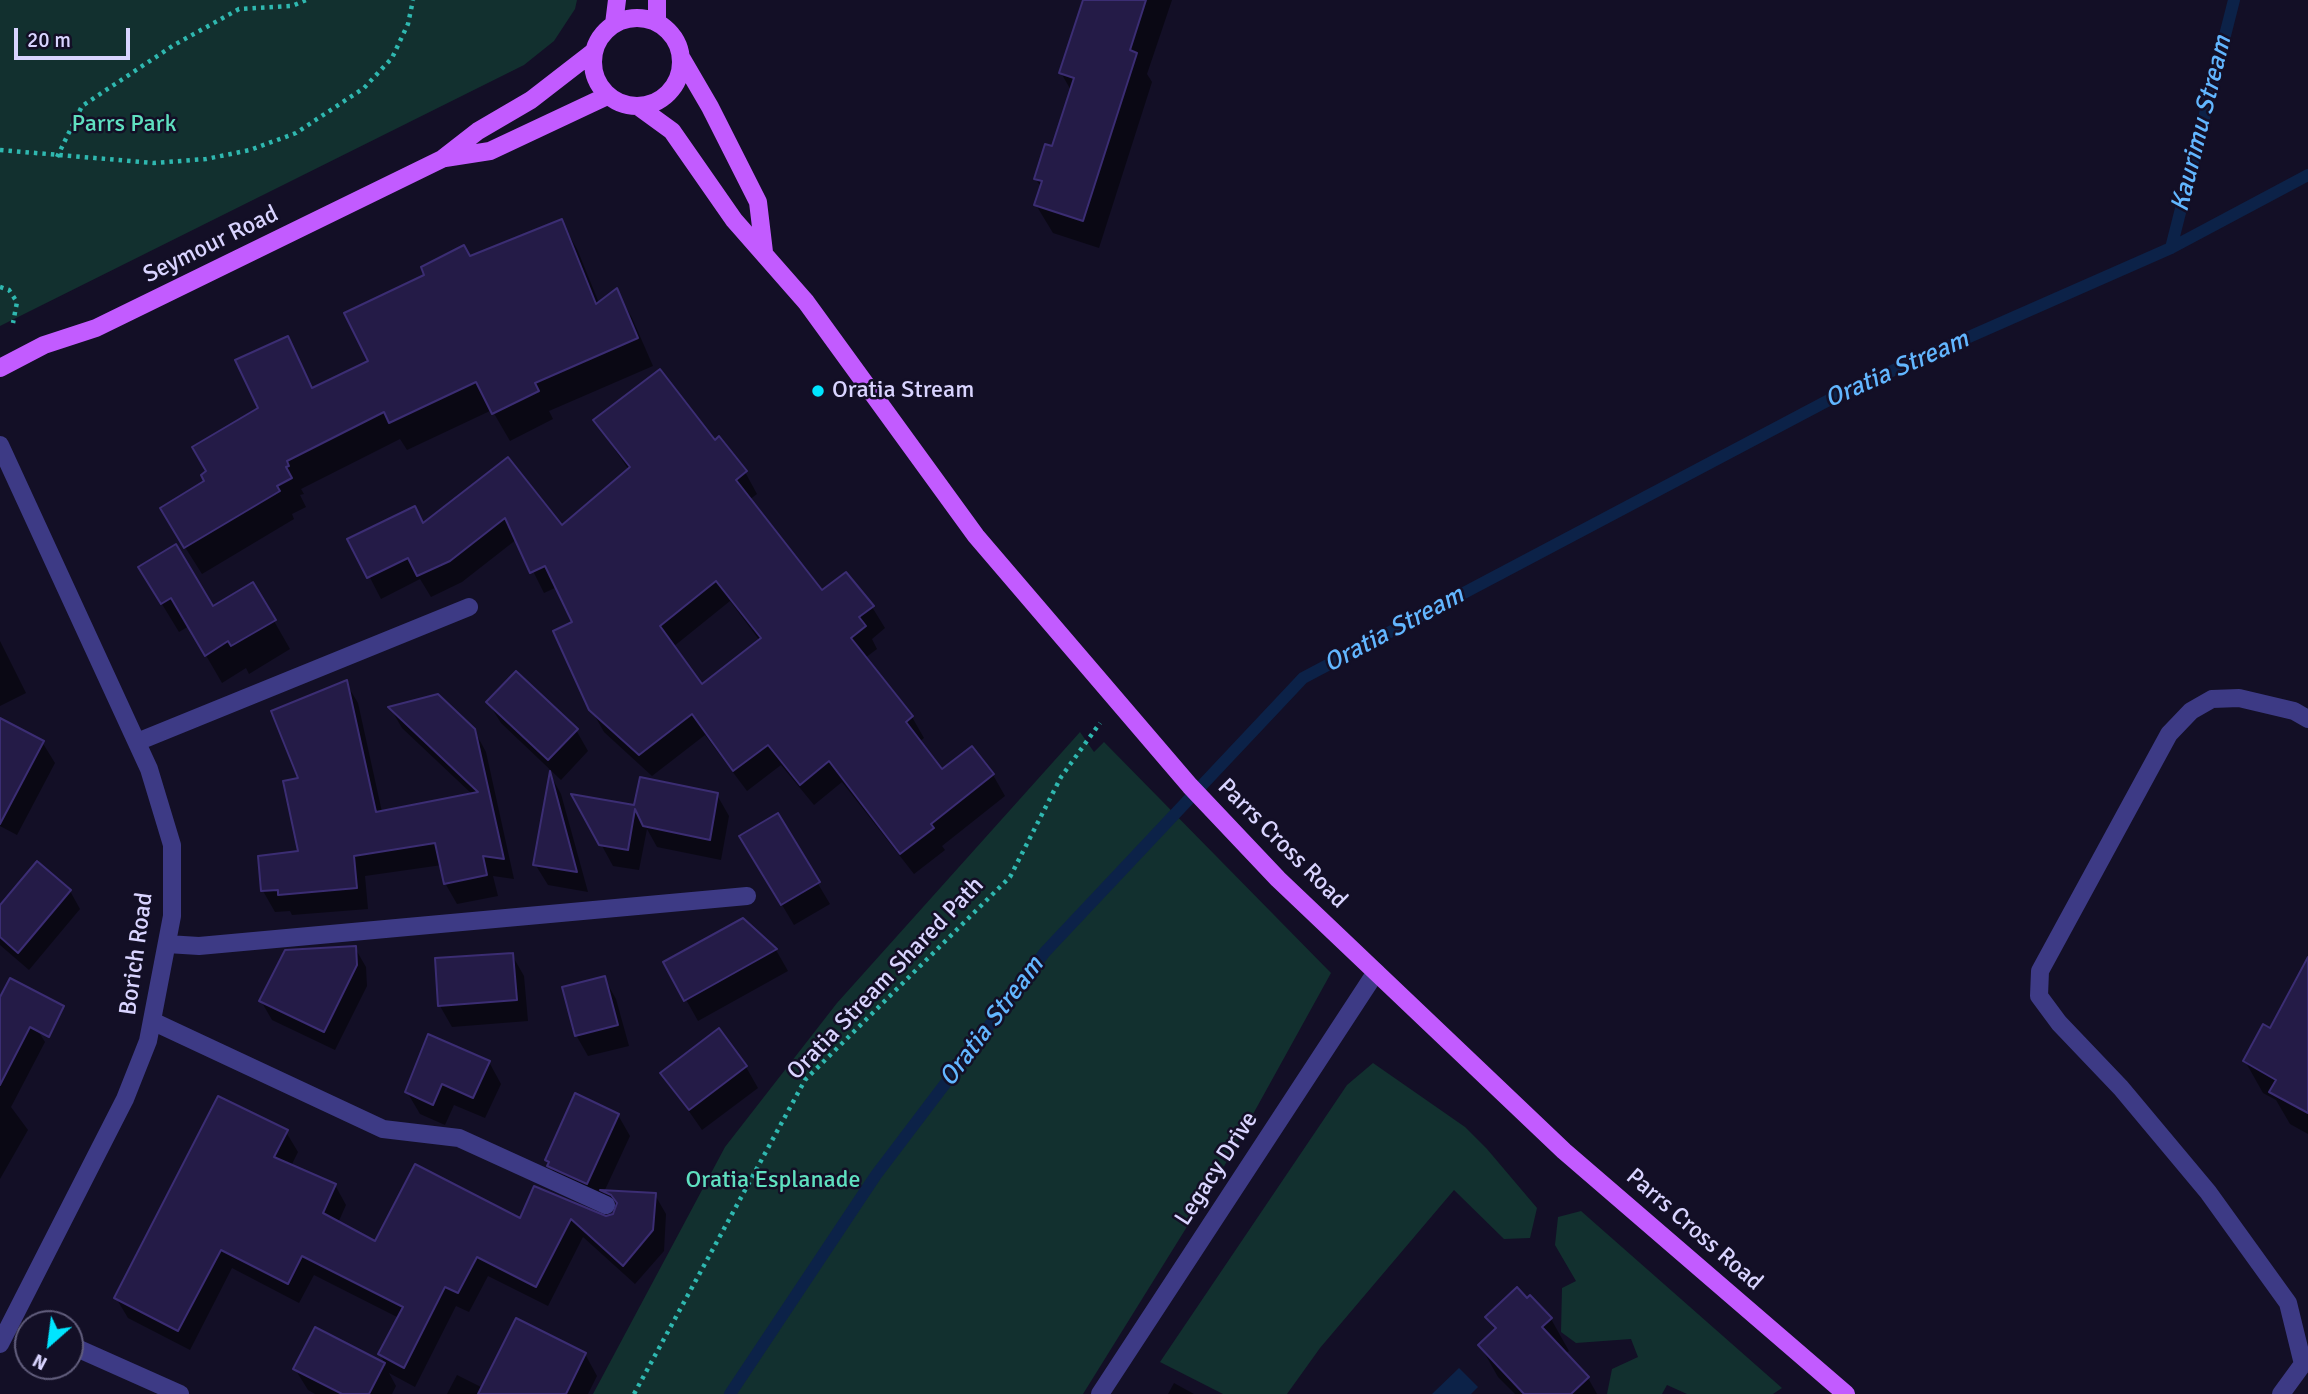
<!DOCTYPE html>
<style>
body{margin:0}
#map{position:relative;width:2308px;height:1394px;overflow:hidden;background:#130f26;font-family:Signika,sans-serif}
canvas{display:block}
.north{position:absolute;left:14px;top:1310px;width:70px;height:70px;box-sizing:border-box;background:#130f26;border:2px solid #625e7d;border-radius:50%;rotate:208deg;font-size:19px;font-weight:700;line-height:28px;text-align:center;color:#d9d4ff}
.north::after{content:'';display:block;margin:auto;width:24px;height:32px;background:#00e5ff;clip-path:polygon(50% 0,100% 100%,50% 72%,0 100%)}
.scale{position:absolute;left:14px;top:28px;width:116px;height:32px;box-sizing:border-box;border:4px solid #d9d4ff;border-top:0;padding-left:9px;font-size:21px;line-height:24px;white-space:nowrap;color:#d9d4ff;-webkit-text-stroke:5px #130f26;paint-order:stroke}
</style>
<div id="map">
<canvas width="2308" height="1394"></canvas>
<div class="north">N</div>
<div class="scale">20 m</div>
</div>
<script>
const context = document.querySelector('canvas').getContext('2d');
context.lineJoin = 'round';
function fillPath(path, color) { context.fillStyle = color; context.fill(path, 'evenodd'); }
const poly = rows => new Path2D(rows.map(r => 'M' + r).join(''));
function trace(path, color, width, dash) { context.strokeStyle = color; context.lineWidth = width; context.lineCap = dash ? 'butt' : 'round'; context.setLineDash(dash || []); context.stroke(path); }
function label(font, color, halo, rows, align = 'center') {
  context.font = font + ' Signika,sans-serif'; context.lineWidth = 5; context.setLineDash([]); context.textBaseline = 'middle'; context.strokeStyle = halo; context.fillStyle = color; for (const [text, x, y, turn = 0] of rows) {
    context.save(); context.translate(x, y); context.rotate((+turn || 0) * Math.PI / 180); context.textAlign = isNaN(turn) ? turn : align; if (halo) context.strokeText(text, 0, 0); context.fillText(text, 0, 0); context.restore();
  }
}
const green = poly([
 [0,0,577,0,575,9,554,41,524,65,0,326],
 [1080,732,1094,752,1104,742,1331,973,1221,1172,1083,1394,593,1394,725,1147,837,1003],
 [1373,1063,1465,1127,1487,1149,1537,1208,1530,1238,1504,1239,1454,1190,1320,1348,1287,1394,1223,1394,1160,1362,1347,1085],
 [1581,1211,1782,1388,1773,1394,1687,1394,1667,1385,1662,1394,1607,1394,1612,1369,1638,1357,1631,1339,1576,1343,1561,1332,1562,1288,1576,1281,1555,1245,1558,1217]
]);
const water = poly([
 [1459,1368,1478,1387,1471,1394,1432,1394]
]);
const shadow = poly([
 [1102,0,1172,0,1147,74,1152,82,1099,248,1053,233,1036,205,1042,189,1036,179,1053,148,1072,92,1061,73],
 [561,221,577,249,599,303,616,290,632,318,653,366,549,411,553,419,510,441,492,410,407,450,400,439,301,489,304,494,300,495,306,507,292,514,294,519,202,574,178,536,207,482,261,408,287,338,314,389,370,362,470,258],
 [595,421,715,442,745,472,757,494,749,500,821,593,872,607,885,628,872,639,877,649,865,658,912,717,924,738,919,742,942,771,993,775,1005,796,942,846,945,850,914,874,842,782,814,805,781,765,747,791,705,735,652,776,604,732,591,709,574,623,557,587,544,593,517,539,462,582,431,597,420,579,381,599,350,539,424,524,508,459,561,527,629,470],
 [730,601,760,641,702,687,673,647],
 [140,568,212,609,274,621,290,649,249,674,246,668,222,683,189,626,179,632],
 [0,641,26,693,0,706],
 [346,683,358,703,382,812,473,795,402,728,391,709,474,730,486,752,514,879,493,876,498,896,457,904,445,883,442,865,365,876,368,909,292,915,290,911,275,912,263,891,301,853,300,779],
 [488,702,576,730,588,751,561,780,501,723],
 [0,732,42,742,55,763,17,835,0,826],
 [551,776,561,794,588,892,548,885,535,864],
 [717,795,729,816,721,860,657,847,647,829,639,870,613,866,601,844,636,807],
 [777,815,830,904,794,925,741,836],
 [70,891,80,909,29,970,0,945,0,907],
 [743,920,776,950,788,971,698,1021,665,962],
 [355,948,366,967,367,986,335,1050,272,1020,261,1001],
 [512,955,524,976,528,1021,452,1027,440,1006],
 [604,978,616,999,629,1046,588,1056,576,1035],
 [2308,1002,2308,1134,2290,1124,2276,1100,2263,1093,2245,1061,2271,1030],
 [0,1004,32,1021,45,1042,11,1107,28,1130,0,1179],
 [489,1062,501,1084,485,1118,454,1105,445,1125,420,1114,407,1092],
 [746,1067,758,1088,702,1130,663,1074],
 [618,1115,630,1136,604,1192,655,1195,666,1214,664,1251,635,1284,583,1237,548,1306,488,1276,469,1312,456,1306,415,1387,389,1373,396,1386,392,1394,315,1394,308,1390,295,1369,316,1330,386,1366,380,1354,399,1318,314,1275,299,1303,232,1268,190,1350,128,1318,116,1298,286,1132,298,1152,291,1166,335,1185,346,1205,338,1223,376,1243,521,1220,606,1218,614,1215,616,1211,604,1193,599,1204,561,1187,547,1160],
 [1487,1317,1551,1319,1569,1351,1565,1354,1588,1378,1597,1394,1515,1394,1498,1377,1480,1345,1496,1331],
 [585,1354,597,1376,588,1394,447,1394,457,1375,483,1388],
 [1174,1383,1194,1394,1168,1394]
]);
const stream = poly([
 [2171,248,2234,0],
 [730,1394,876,1175,1045,952,1303,678,1844,392,2171,248,2308,175]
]);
const building = poly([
 [1083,0,1146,0,1130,50,1137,53,1083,221,1034,205,1042,181,1034,179,1045,144,1052,146,1074,78,1059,73,1083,0],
 [562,219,596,304,617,288,638,338,535,383,539,391,492,414,476,382,389,423,384,412,287,461,289,466,286,467,292,478,277,486,280,491,184,548,160,508,204,481,201,475,206,471,192,447,258,408,235,360,288,336,312,388,368,361,344,313,424,275,421,267,464,245,470,256,562,219],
 [660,369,715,440,719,436,747,471,736,480,822,590,846,572,874,606,859,617,866,626,851,638,913,716,906,722,942,769,972,746,994,774,931,824,934,828,900,854,829,761,800,785,768,745,733,771,692,714,639,755,589,710,553,631,572,622,545,566,530,573,505,518,450,561,417,576,408,558,367,578,347,539,415,506,423,523,508,457,562,525,630,467,593,420,660,369],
 [716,581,761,638,702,684,660,626,716,581],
 [176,544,213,606,253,582,276,620,231,646,228,641,205,656,171,598,161,604,138,567,176,544],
 [516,671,578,729,548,760,486,702,516,671],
 [347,680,376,812,478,792,388,707,438,694,475,729,504,859,483,856,487,875,444,884,435,843,354,856,357,888,278,895,278,890,261,891,258,856,298,851,283,781,298,778,271,711,347,680],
 [0,718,44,741,0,824,0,718],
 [550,771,577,872,533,865,550,771],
 [640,777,718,793,710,840,643,826,635,809,628,850,599,845,571,794,634,805,640,777],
 [778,813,820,882,781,905,739,836,778,813],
 [37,861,71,890,18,953,0,937,0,905,37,861],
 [743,918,777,949,684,1001,663,962,743,918],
 [356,946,357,965,324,1032,259,1001,285,950,356,946],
 [513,953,517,1000,438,1006,435,958,513,953],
 [2308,957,2308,1113,2269,1092,2276,1080,2243,1061,2263,1024,2270,1028,2308,957],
 [605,976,618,1025,575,1036,562,987,605,976],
 [10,978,64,1006,49,1037,30,1027,0,1085,0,997,10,978],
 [719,1028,747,1066,689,1110,660,1073,719,1028],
 [428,1034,490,1061,473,1098,442,1084,433,1105,405,1092,428,1034],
 [575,1093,619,1114,587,1184,547,1166,549,1162,545,1160,575,1093],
 [218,1096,288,1130,274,1157,336,1184,323,1213,375,1241,415,1164,520,1218,534,1186,606,1216,613,1214,617,1203,611,1195,600,1190,656,1193,653,1230,623,1266,571,1219,536,1287,477,1257,458,1293,445,1287,404,1368,378,1354,403,1307,302,1256,288,1284,221,1250,178,1331,114,1298,218,1096],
 [1517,1287,1527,1298,1530,1295,1552,1318,1542,1327,1589,1377,1571,1394,1524,1394,1478,1345,1496,1328,1485,1317,1517,1287],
 [516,1318,586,1353,566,1394,478,1394,516,1318],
 [315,1327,385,1363,369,1394,342,1394,293,1369,315,1327]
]);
const path = poly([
 [0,150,154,163,206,159,250,150,296,133,364,88,392,58,408,24,413,0],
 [57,157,82,106,174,45,239,9,292,6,306,0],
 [0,287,9,290,17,302,13,323],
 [634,1394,805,1080,1010,877,1061,777,1100,723]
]);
const minor = poly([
 [0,445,149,769,172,845,172,916,148,1041,125,1099,0,1344],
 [137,742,469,607],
 [167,944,199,946,747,896],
 [152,1021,383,1129,459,1138,606,1205],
 [70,1345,180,1394],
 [2303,1364,2288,1303,2208,1192,2121,1088,2059,1023,2039,996,2040,971,2169,734,2191,711,2212,699,2239,698,2294,711,2308,719],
 [1100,1394,1376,972],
 [2281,1394,2308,1357]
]);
const major = poly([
 '593 62a44 44 0 1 1 88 0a44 44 0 1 1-88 0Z',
 [657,22,657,0],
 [614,24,617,0],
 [682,59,710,107,758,202,764,252],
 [639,107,672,131,734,220,806,302,976,536,1190,786,1278,879,1564,1151,1846,1394],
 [445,158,490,151,607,96],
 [0,368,44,345,96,328,442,159,478,131,531,100,593,52]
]);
const markers = [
 [818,391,7,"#00e5ff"]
];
const parkNames = [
 ["Parrs Park",124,125],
 ["Oratia Esplanade",773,1181]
];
const streetNames = [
 ["Seymour Road",211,245,-26],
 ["Parrs Cross Road",1282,844,45],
 ["Borich Road",137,954,-82],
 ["Oratia Stream Shared Path",886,979,-46],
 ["Legacy Drive",1217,1169,-57],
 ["Parrs Cross Road",1694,1230,41]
];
const poiNames = [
 ["Oratia Stream",832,391]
];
const waterNames = [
 ["Kaurimu Stream",2202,124,-76],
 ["Oratia Stream",1897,370,-24],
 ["Oratia Stream",1394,630,-28],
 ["Oratia Stream",992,1022,-53]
];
fillPath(green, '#12302f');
fillPath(water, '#0c2248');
fillPath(shadow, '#0007');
trace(stream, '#0c2248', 12);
fillPath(building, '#241b47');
trace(building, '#3b2d73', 2);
trace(path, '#2fb8b0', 4.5, [3.5, 5]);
trace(minor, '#3d3a85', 18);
trace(major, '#c25bff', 18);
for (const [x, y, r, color] of markers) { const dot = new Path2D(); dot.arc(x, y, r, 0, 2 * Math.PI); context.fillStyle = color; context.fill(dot); trace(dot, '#130f26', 2.5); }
label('24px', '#5fe0c0', '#130f26', parkNames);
label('24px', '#d9d4ff', '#130f26', streetNames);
label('24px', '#d9d4ff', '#130f26', poiNames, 'left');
label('italic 26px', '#62b6ff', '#130f26', waterNames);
</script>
